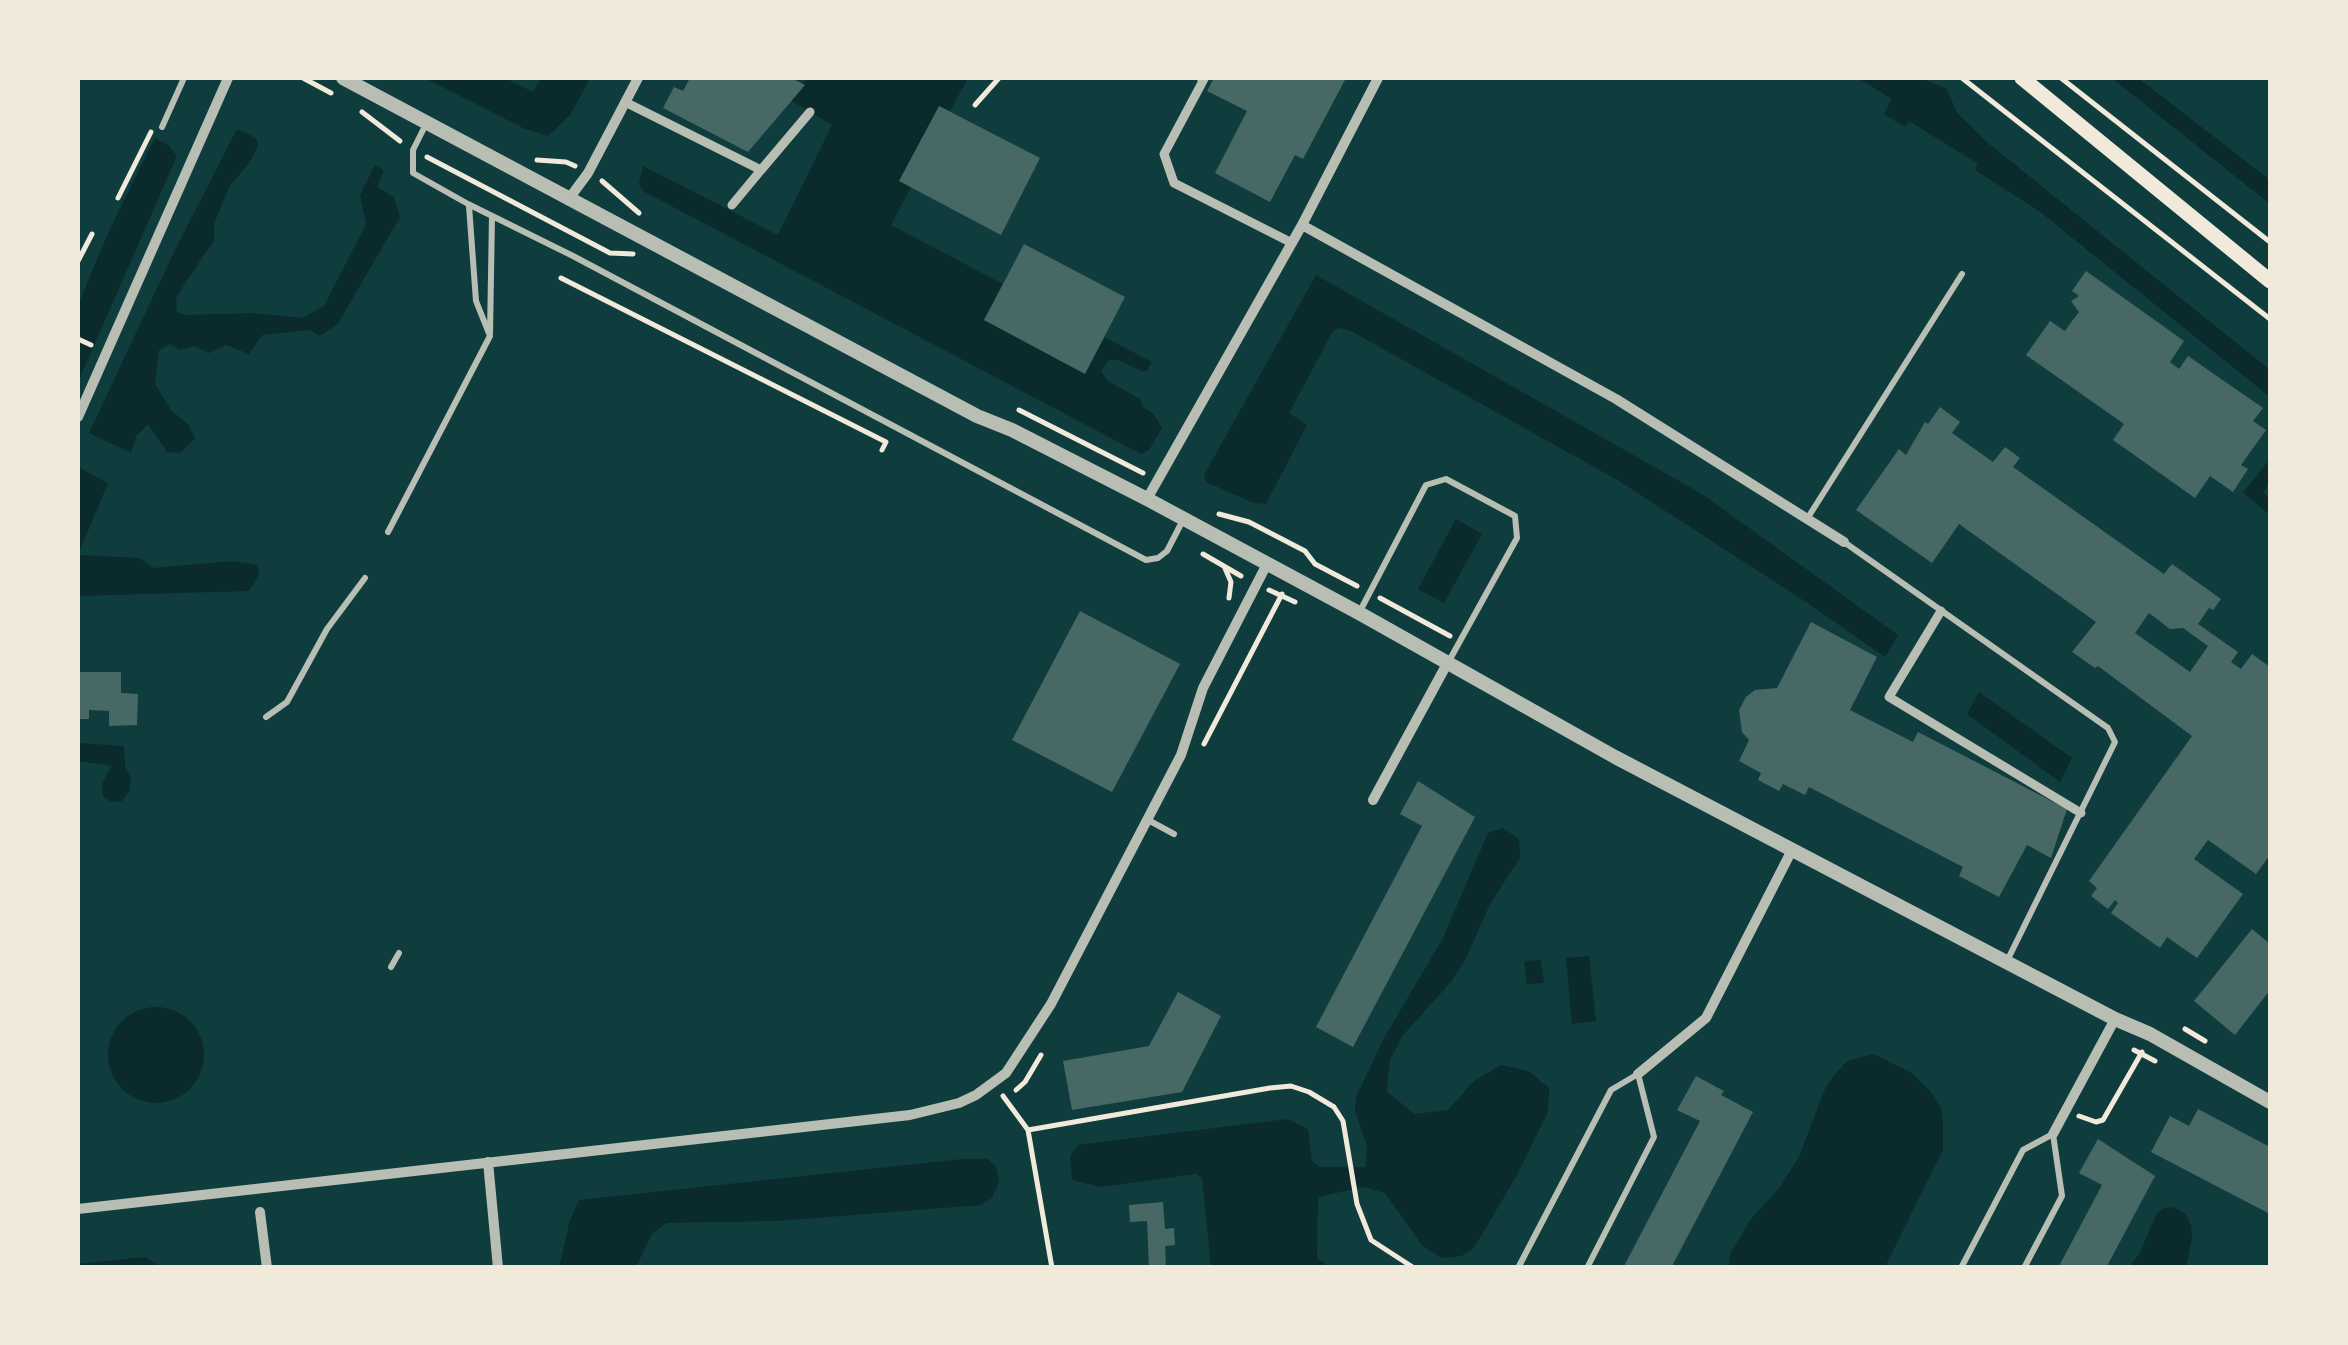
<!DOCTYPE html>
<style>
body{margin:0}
#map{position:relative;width:2348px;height:1345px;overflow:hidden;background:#0f3d3e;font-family:"Golos Text",sans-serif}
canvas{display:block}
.frame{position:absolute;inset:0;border:80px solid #f1e9da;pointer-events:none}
</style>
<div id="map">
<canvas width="2348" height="1345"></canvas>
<div class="frame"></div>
</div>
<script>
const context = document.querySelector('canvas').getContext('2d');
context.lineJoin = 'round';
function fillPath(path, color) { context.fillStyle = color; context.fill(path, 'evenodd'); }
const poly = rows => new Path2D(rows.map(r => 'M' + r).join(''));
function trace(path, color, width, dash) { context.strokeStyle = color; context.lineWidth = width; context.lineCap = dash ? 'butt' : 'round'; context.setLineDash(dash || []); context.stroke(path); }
const water = poly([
 [425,78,505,78,533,92,541,78,587,78,589,81,570,115,548,136,525,129],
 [803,78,968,78,950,111,939,106,900,181,911,187,891,225,1003,284,984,320,1084,373,1104,337,1152,362,1147,371,1141,371,1119,360,1109,360,1101,371,1108,381,1140,399,1144,408,1153,413,1162,428,1149,450,1141,454,643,191,639,184,643,166,778,235,832,125,790,100,806,80],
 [1858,78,1921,78,1947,89,1957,113,1988,143,2270,370,2270,397,2039,211,1975,170,1978,164,1909,121,1905,127,1884,114,1892,99],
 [2112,78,2138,78,2270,180,2270,204],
 [237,129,256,138,258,146,248,165,230,185,214,224,214,240,176,297,177,312,185,315,252,313,303,318,324,306,366,224,360,195,375,165,384,170,377,187,394,197,400,217,337,325,320,336,309,330,262,335,249,354,226,345,209,353,195,346,179,350,170,344,159,350,155,384,171,410,189,425,195,439,180,453,167,452,148,424,136,436,131,453,89,433,174,252],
 [155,138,168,145,177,156,78,382,78,305,109,231],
 [1316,275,1702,494,1898,635,1885,657,1806,602,1619,481,1351,331,1339,328,1333,331,1289,413,1307,425,1266,504,1254,503,1206,482,1204,475],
 [2270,459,2270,482,2263,492,2270,499,2270,515,2243,493],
 [78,467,108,483,78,555,140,558,154,568,233,561,258,565,259,575,249,591,78,596],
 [1456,519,1482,534,1444,603,1418,589],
 [1979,692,2072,758,2060,782,1967,714],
 [78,743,124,746,125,768,131,778,130,790,122,801,111,802,103,797,102,783,112,766,78,761],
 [1503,828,1519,839,1520,858,1490,904,1466,958,1452,981,1403,1035,1390,1060,1388,1074,1387,1092,1415,1114,1448,1110,1474,1081,1501,1065,1528,1071,1549,1088,1548,1112,1517,1175,1474,1248,1461,1256,1445,1258,1438,1256,1422,1245,1385,1193,1363,1187,1318,1197,1317,1258,1329,1267,1211,1267,1202,1178,1196,1174,1101,1187,1072,1180,1070,1157,1078,1145,1288,1119,1308,1129,1312,1161,1319,1167,1365,1167,1367,1146,1355,1111,1356,1097,1384,1038,1443,938,1488,833],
 [1589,956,1596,1021,1572,1024,1566,958],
 [1541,960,1544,983,1527,984,1524,961],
 '108 1055a48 48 0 1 1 96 0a48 48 0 1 1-96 0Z',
 [1873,1054,1912,1073,1930,1091,1941,1107,1943,1124,1943,1150,1885,1267,1729,1267,1730,1254,1751,1219,1780,1187,1799,1157,1824,1091,1835,1074,1847,1061],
 [963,1159,988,1159,997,1169,999,1182,992,1198,981,1205,777,1221,667,1223,652,1234,636,1267,559,1267,570,1220,579,1200],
 [2173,1207,2186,1215,2191,1225,2192,1239,2186,1267,2129,1267,2139,1254,2157,1213,2164,1208],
 [145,1257,162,1267,78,1267,78,1264]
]);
const building = poly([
 [690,78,791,78,805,85,748,152,663,108,674,87,683,91],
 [1214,78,1346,78,1303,159,1295,155,1270,202,1215,173,1247,111,1207,91],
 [939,106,1040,158,1001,235,899,181],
 [1024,244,1125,297,1085,374,984,320],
 [2086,271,2184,341,2170,362,2179,369,2188,356,2263,408,2253,421,2266,430,2241,465,2248,469,2233,492,2210,476,2195,498,2113,440,2124,424,2026,355,2050,321,2065,331,2072,321,2079,312,2071,301,2079,296,2072,291],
 [1940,407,1960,422,1952,433,1993,462,2005,447,2020,458,2013,467,2164,574,2172,564,2221,599,2213,610,2209,608,2198,624,2238,652,2231,662,2241,669,2252,654,2270,667,2270,855,2256,874,2208,840,2194,859,2243,894,2197,958,2167,937,2160,948,2111,913,2118,903,2115,900,2108,909,2091,896,2097,888,2089,881,2192,736,2098,666,2095,668,2072,652,2096,622,1959,524,1932,563,1856,510,1899,449,1906,455,1925,422,1928,424],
 [2149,613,2170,629,2183,628,2208,646,2190,672,2135,633],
 [1080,611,1180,664,1112,792,1012,740],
 [1811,622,1877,657,1850,710,1913,742,1918,732,2067,809,2051,858,2027,845,1999,897,1959,876,1963,867,1809,787,1805,795,1783,784,1779,791,1758,780,1761,773,1739,761,1749,740,1742,732,1739,710,1746,697,1755,690,1777,688],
 [79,672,121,672,121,693,138,694,137,725,109,726,109,711,89,710,89,719,78,719],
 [1418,781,1475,817,1353,1047,1316,1027,1422,826,1400,814],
 [2252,929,2270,944,2270,990,2235,1035,2194,1001],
 [1178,992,1221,1016,1182,1092,1072,1110,1063,1061,1149,1046],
 [1696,1076,1724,1091,1721,1095,1753,1112,1671,1268,1623,1268,1700,1121,1677,1110],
 [2198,1109,2270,1147,2270,1214,2151,1152,2170,1116,2189,1126],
 [2098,1139,2155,1176,2106,1268,2058,1268,2102,1185,2079,1173],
 [1163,1202,1165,1229,1174,1228,1175,1245,1165,1246,1166,1268,1149,1268,1147,1221,1130,1222,1129,1205]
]);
const path = poly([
 [303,78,331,93],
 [1962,78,2270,319],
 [2061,78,2270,242],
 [975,105,999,78],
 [362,112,400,141],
 [427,157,610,253,633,254],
 [537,160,566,162,575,166],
 [602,181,639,213],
 [118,198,151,132],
 [78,261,92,234],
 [561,278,886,442,882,450],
 [78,339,91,345],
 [1019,410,1143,473],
 [1219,514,1249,522,1305,551,1315,564,1357,586],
 [1203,554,1241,576],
 [1224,566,1231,582,1229,598],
 [1269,590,1295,602],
 [1380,598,1450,636],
 [1204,744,1282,594],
 [2185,1029,2205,1041],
 [2134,1050,2155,1061],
 [1016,1090,1025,1082,1041,1055],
 [1003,1096,1028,1130,1052,1268],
 [2079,1116,2096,1122,2103,1120,2142,1052],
 [1028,1130,1270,1088,1291,1086,1309,1092,1334,1107,1343,1121,1357,1204,1371,1240,1414,1268]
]);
const service = poly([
 [427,122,413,150,413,173,468,204,573,256,1146,560,1158,558,1167,551,1183,520],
 [162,127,184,78],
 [490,334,492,216],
 [1807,519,1962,274],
 [388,532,490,336,476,301,469,206],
 [1844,542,2108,728,2115,742,2007,961],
 [1359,613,1426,485,1446,479,1515,516,1517,538,1449,661],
 [266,717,287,702,327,629,365,578],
 [1148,820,1174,834],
 [391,967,399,953],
 [1518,1268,1611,1090,1638,1074,1654,1137,1587,1268],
 [1961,1268,2023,1150,2053,1134,2062,1196,2024,1268]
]);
const pedestrian = poly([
 [1201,78,1204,79,1164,154,1174,183,1292,243],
 [625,102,761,170,810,112],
 [732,205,761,170],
 [1941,611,1889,697,2081,813]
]);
const minor = poly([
 [1378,78,1302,225,1616,399,1844,542],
 [568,200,588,173,638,78],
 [78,417,228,78],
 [1147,499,1302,225],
 [1373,800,1448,662],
 [1638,1074,1706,1018,1792,850],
 [2053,1134,2115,1019],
 [488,1162,498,1268],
 [78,1209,910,1115,959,1103,976,1095,1006,1073,1051,1004,1181,755,1203,688,1267,564],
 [260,1212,267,1268]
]);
const tertiary = poly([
 [343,78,977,416,1012,430,1147,499,1359,613,1615,757,2115,1019,2150,1034,2270,1102]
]);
const secondary = poly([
 [2022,78,2270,281]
]);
fillPath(water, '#0a2a2b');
fillPath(building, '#486865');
trace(path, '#f1e9da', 5);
trace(service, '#b8beb3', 6);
trace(pedestrian, '#b8beb3', 9);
trace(minor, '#b8beb3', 10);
trace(tertiary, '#b8beb3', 14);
trace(secondary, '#f1e9da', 15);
</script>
